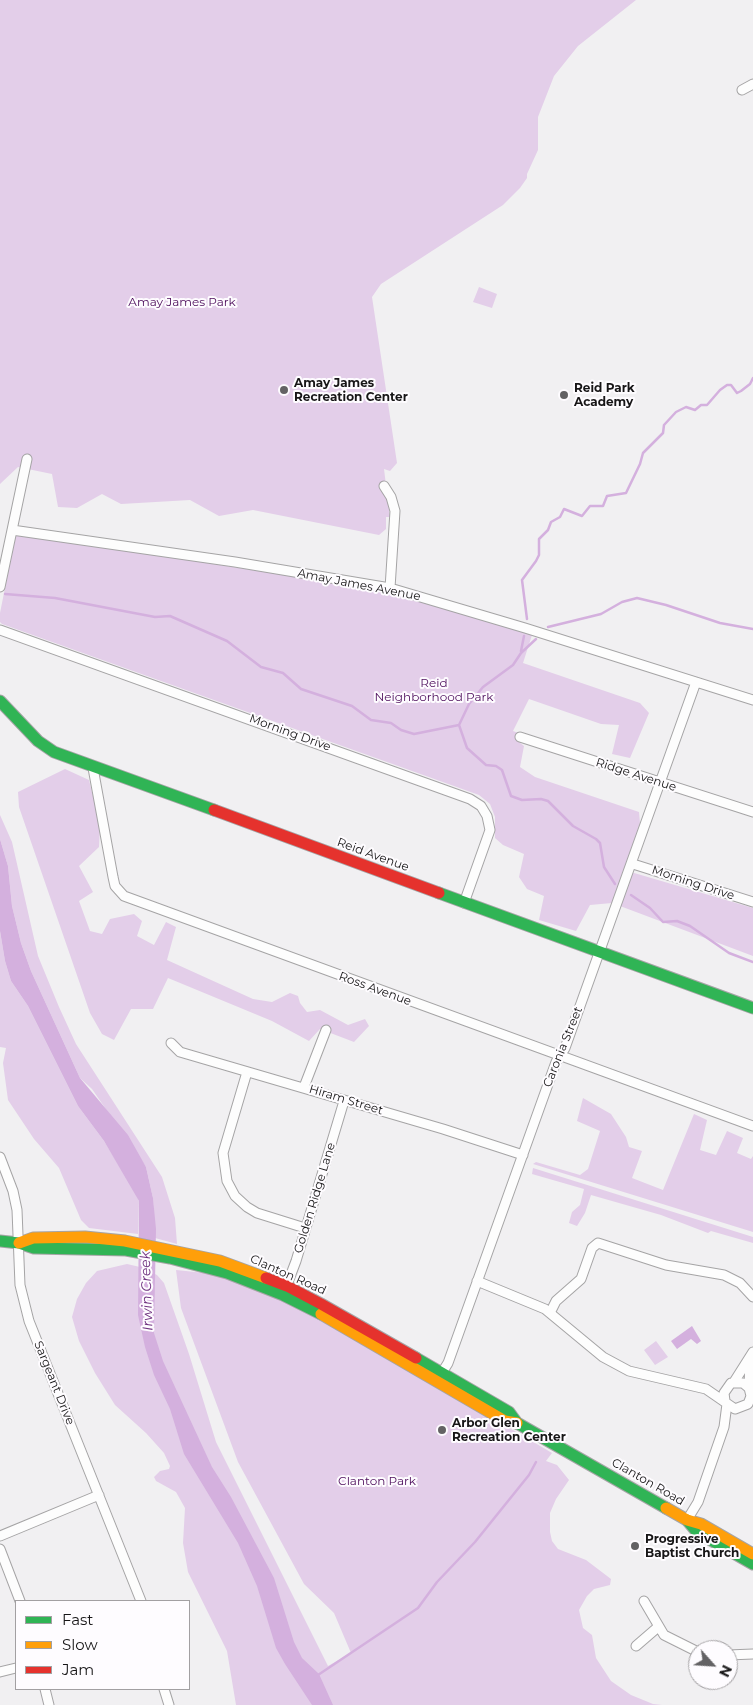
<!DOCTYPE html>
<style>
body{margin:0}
#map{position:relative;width:753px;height:1705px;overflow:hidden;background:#f1f0f2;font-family:Montserrat,sans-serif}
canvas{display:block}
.legend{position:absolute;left:15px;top:1600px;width:175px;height:90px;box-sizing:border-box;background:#fefcff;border:1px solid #a2a0a2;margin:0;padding:6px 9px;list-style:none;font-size:15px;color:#171617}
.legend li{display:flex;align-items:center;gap:10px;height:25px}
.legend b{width:25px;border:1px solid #a2a0a2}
.north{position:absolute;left:688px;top:1640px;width:50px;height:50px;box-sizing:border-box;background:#fefcff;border:1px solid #a2a0a2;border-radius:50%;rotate:116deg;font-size:14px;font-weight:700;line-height:20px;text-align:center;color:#171617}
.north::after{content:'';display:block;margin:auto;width:18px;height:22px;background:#636264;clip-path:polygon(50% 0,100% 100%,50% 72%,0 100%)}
</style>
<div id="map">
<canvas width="753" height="1705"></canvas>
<ul class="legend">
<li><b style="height:6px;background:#30b455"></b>Fast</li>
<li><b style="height:6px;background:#ff9f0a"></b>Slow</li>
<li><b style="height:6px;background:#e5322d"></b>Jam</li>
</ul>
<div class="north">N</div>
</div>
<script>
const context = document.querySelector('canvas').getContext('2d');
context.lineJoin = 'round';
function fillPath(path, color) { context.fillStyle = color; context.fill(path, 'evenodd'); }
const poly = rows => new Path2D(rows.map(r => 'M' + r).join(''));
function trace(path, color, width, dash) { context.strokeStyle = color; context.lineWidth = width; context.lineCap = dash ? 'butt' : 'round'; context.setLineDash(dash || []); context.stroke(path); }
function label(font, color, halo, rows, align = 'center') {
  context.font = font + ' Montserrat,sans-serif'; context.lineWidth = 4; context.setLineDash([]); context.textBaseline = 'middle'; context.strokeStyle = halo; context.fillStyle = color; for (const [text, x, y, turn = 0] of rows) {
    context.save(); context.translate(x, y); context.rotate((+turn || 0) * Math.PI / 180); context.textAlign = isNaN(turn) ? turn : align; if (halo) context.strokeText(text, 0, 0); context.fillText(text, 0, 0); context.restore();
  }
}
const green = poly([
 [0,0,636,0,578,46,554,76,538,117,538,150,527,174,527,178,520,188,503,205,381,284,372,297,397,463,390,471,384,469,390,517,386,517,386,529,379,535,253,510,219,516,190,500,121,504,102,494,77,508,58,507,52,474,18,467,0,484],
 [479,287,497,294,492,308,473,302],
 [16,533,380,590,447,607,532,635,523,663,640,703,649,713,630,758,612,754,619,725,601,724,529,699,513,731,521,734,519,742,524,746,520,767,535,777,639,812,640,823,624,870,753,908,753,956,612,903,590,905,576,931,539,920,544,896,527,889,519,877,524,854,503,845,495,838,495,817,490,804,479,795,2,624,0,622,0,613],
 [65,769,89,780,100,825,99,847,79,866,93,892,79,901,90,931,102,934,110,919,134,914,142,921,137,936,154,945,166,922,176,927,167,960,253,999,272,1002,290,993,298,996,300,1003,307,1012,320,1010,348,1025,365,1019,369,1026,354,1042,320,1029,309,1041,272,1021,168,978,153,1009,131,1009,114,1040,102,1034,90,1013,19,807,18,792],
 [0,815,12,842,38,956,59,1007,76,1044,162,1177,175,1218,177,1244,155,1238,153,1198,146,1167,92,1089,80,1078,31,971,21,943,12,906,8,866,0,839],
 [0,931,5,961,11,981,28,1006,78,1106,104,1141,136,1193,139,1201,138,1234,89,1228,81,1220,59,1168,34,1139,8,1100,3,1063,6,1048,0,1047],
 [583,1098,611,1114,626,1137,629,1147,642,1151,632,1178,663,1190,694,1114,707,1120,700,1150,716,1155,727,1131,743,1138,737,1153,751,1159,753,1156,753,1232,533,1164,536,1162,580,1175,588,1169,600,1131,577,1121],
 [533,1168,753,1237,753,1243,711,1231,708,1233,661,1215,591,1195,585,1213,577,1226,569,1223,572,1212,580,1205,584,1189,532,1174],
 [127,1264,140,1267,157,1275,164,1283,189,1354,216,1442,328,1666,351,1653,334,1613,304,1584,238,1462,181,1308,176,1270,215,1274,288,1302,457,1397,552,1453,546,1461,557,1465,569,1480,556,1499,550,1513,550,1532,552,1541,558,1549,586,1560,611,1579,610,1585,594,1589,587,1596,579,1610,583,1628,592,1635,596,1658,611,1681,631,1695,653,1704,662,1705,236,1705,227,1651,188,1572,183,1543,185,1508,176,1492,156,1481,154,1477,160,1471,169,1469,170,1466,164,1453,146,1433,115,1405,95,1373,79,1341,72,1317,77,1299,86,1283,97,1271],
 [656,1341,668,1357,655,1365,644,1350]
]);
const water = poly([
 [0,839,8,866,12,906,21,943,31,971,80,1078,128,1135,146,1167,153,1198,156,1229,154,1333,163,1361,212,1467,231,1497,274,1578,294,1642,302,1658,319,1674,333,1705,312,1705,285,1664,276,1648,257,1586,238,1543,184,1454,170,1409,154,1375,145,1347,138,1315,139,1201,104,1141,78,1106,28,1006,11,981,5,961,0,931],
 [692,1326,701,1341,697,1344,691,1339,677,1349,671,1341]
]);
const stream = poly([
 [5,594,55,598,155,617,170,616,227,641,261,667,283,673,301,689,352,706,371,720,391,723,401,730,414,734,459,725],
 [527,619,522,580,536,561,539,555,539,539,548,530,551,522,560,517,564,509,582,516,590,506,603,506,607,496,626,493,640,464,643,453,663,433,664,425,676,412,686,407,695,410,701,405,707,405,720,390,727,385,731,385,737,393,741,391,750,384,753,378],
 [548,627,601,614,622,602,637,598,666,605,720,623,753,629],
 [536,639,521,653,513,665,483,687,469,704,459,725,467,748,486,765,496,766,502,770,511,796,522,800,541,799,548,801,573,826,596,839,600,843,604,867,615,884],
 [521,651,524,636],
 [631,895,650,908,663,922,677,921,690,926,729,953,753,962],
 [318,1675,418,1608,437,1582,475,1542,529,1475,536,1462]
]);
const street = poly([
 [742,90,753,84],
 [384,486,391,497,395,511,390,588],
 [12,530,235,562,390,588,525,628,753,700],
 [0,587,27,459],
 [0,630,470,799,481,806,487,816,490,830,464,903],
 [520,737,753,812],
 [93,768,113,877,115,886,124,896,753,1126],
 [633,864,753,902],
 [171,1043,180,1052,443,1129,523,1155],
 [247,1072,223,1153,227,1181,235,1196,247,1207,257,1213,305,1228],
 [304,1087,326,1030],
 [0,1157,13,1191,17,1210,20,1285,29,1321,141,1601],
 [477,1281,545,1309,603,1357,629,1371,706,1389,735,1409,748,1404,751,1396,749,1388,743,1383,731,1383,724,1393,725,1401],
 [285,1290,296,1261,344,1101],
 [550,1313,556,1301,581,1279,592,1248,598,1243,666,1265,724,1275,740,1283,753,1297],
 [438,1379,448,1363,556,1062,565,1048,696,682],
 [734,1382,753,1352],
 [749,1388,750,1360],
 [687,1520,698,1502,724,1427,727,1404],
 [0,1536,99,1495],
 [0,1549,20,1601],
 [644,1601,664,1635,698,1652],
 [636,1646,658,1627],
 [728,1655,753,1654],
 [0,1672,16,1668],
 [45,1689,49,1705],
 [164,1689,169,1705]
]);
const fast = poly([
 [0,701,38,741,54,752,214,810],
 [439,893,753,1008],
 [0,1241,19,1243,34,1248,126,1250,170,1258,227,1273,283,1295,321,1314],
 [416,1358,509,1412,517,1423,666,1508],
 [687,1520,697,1532,753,1564]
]);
const slow = poly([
 [19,1243,33,1238,85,1237,125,1241,220,1261,266,1278],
 [321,1314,505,1421,517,1423],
 [666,1508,687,1520,701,1524,753,1554]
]);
const jam = poly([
 [214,810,439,893],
 [266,1278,287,1286,321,1304,416,1358]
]);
const markers = [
 [284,390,5,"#636264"],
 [564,395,5,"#636264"],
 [442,1430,5,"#636264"],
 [635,1546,5,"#636264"]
];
const parkNames = [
 ["Amay James Park",182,302],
 ["Reid",434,683],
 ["Neighborhood Park",434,697],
 ["Clanton Park",377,1481]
];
const poiNames = [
 ["Amay James",294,383],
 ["Recreation Center",294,397],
 ["Reid Park",574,388],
 ["Academy",574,402],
 ["Arbor Glen",452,1423],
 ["Recreation Center",452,1437],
 ["Progressive",645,1539],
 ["Baptist Church",645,1553]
];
const streetNames = [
 ["Amay James Avenue",359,585,11],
 ["Morning Drive",290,733,20],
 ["Ridge Avenue",636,775,18],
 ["Reid Avenue",373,855,20],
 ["Morning Drive",693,883,18],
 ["Ross Avenue",375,989,20],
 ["Caronia Street",563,1047,-68],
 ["Hiram Street",346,1100,17],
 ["Golden Ridge Lane",315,1198,-73],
 ["Clanton Road",288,1275,24],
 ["Sargeant Drive",54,1383,68],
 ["Clanton Road",648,1482,30]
];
const waterNames = [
 ["Irwin Creek",147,1291,-92]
];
fillPath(green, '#e3cee9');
fillPath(water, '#d4b0de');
trace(stream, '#d4b0de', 2.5);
trace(street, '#a5a4a5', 11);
trace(fast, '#a5a4a5', 13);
trace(slow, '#a5a4a5', 13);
trace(jam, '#a5a4a5', 13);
trace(street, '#fdfdfd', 9);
trace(fast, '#30b455', 11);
trace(slow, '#ff9f0a', 11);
trace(jam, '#e5322d', 11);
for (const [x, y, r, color] of markers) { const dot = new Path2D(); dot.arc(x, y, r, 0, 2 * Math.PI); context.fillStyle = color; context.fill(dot); trace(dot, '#fefcff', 2); }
label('12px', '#4c0c5b', '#fefcff', parkNames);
label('bold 12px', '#171617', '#fefcff', poiNames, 'left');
label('12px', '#171617', '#fefcff', streetNames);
label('italic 14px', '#6f327f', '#fefcff', waterNames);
</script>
